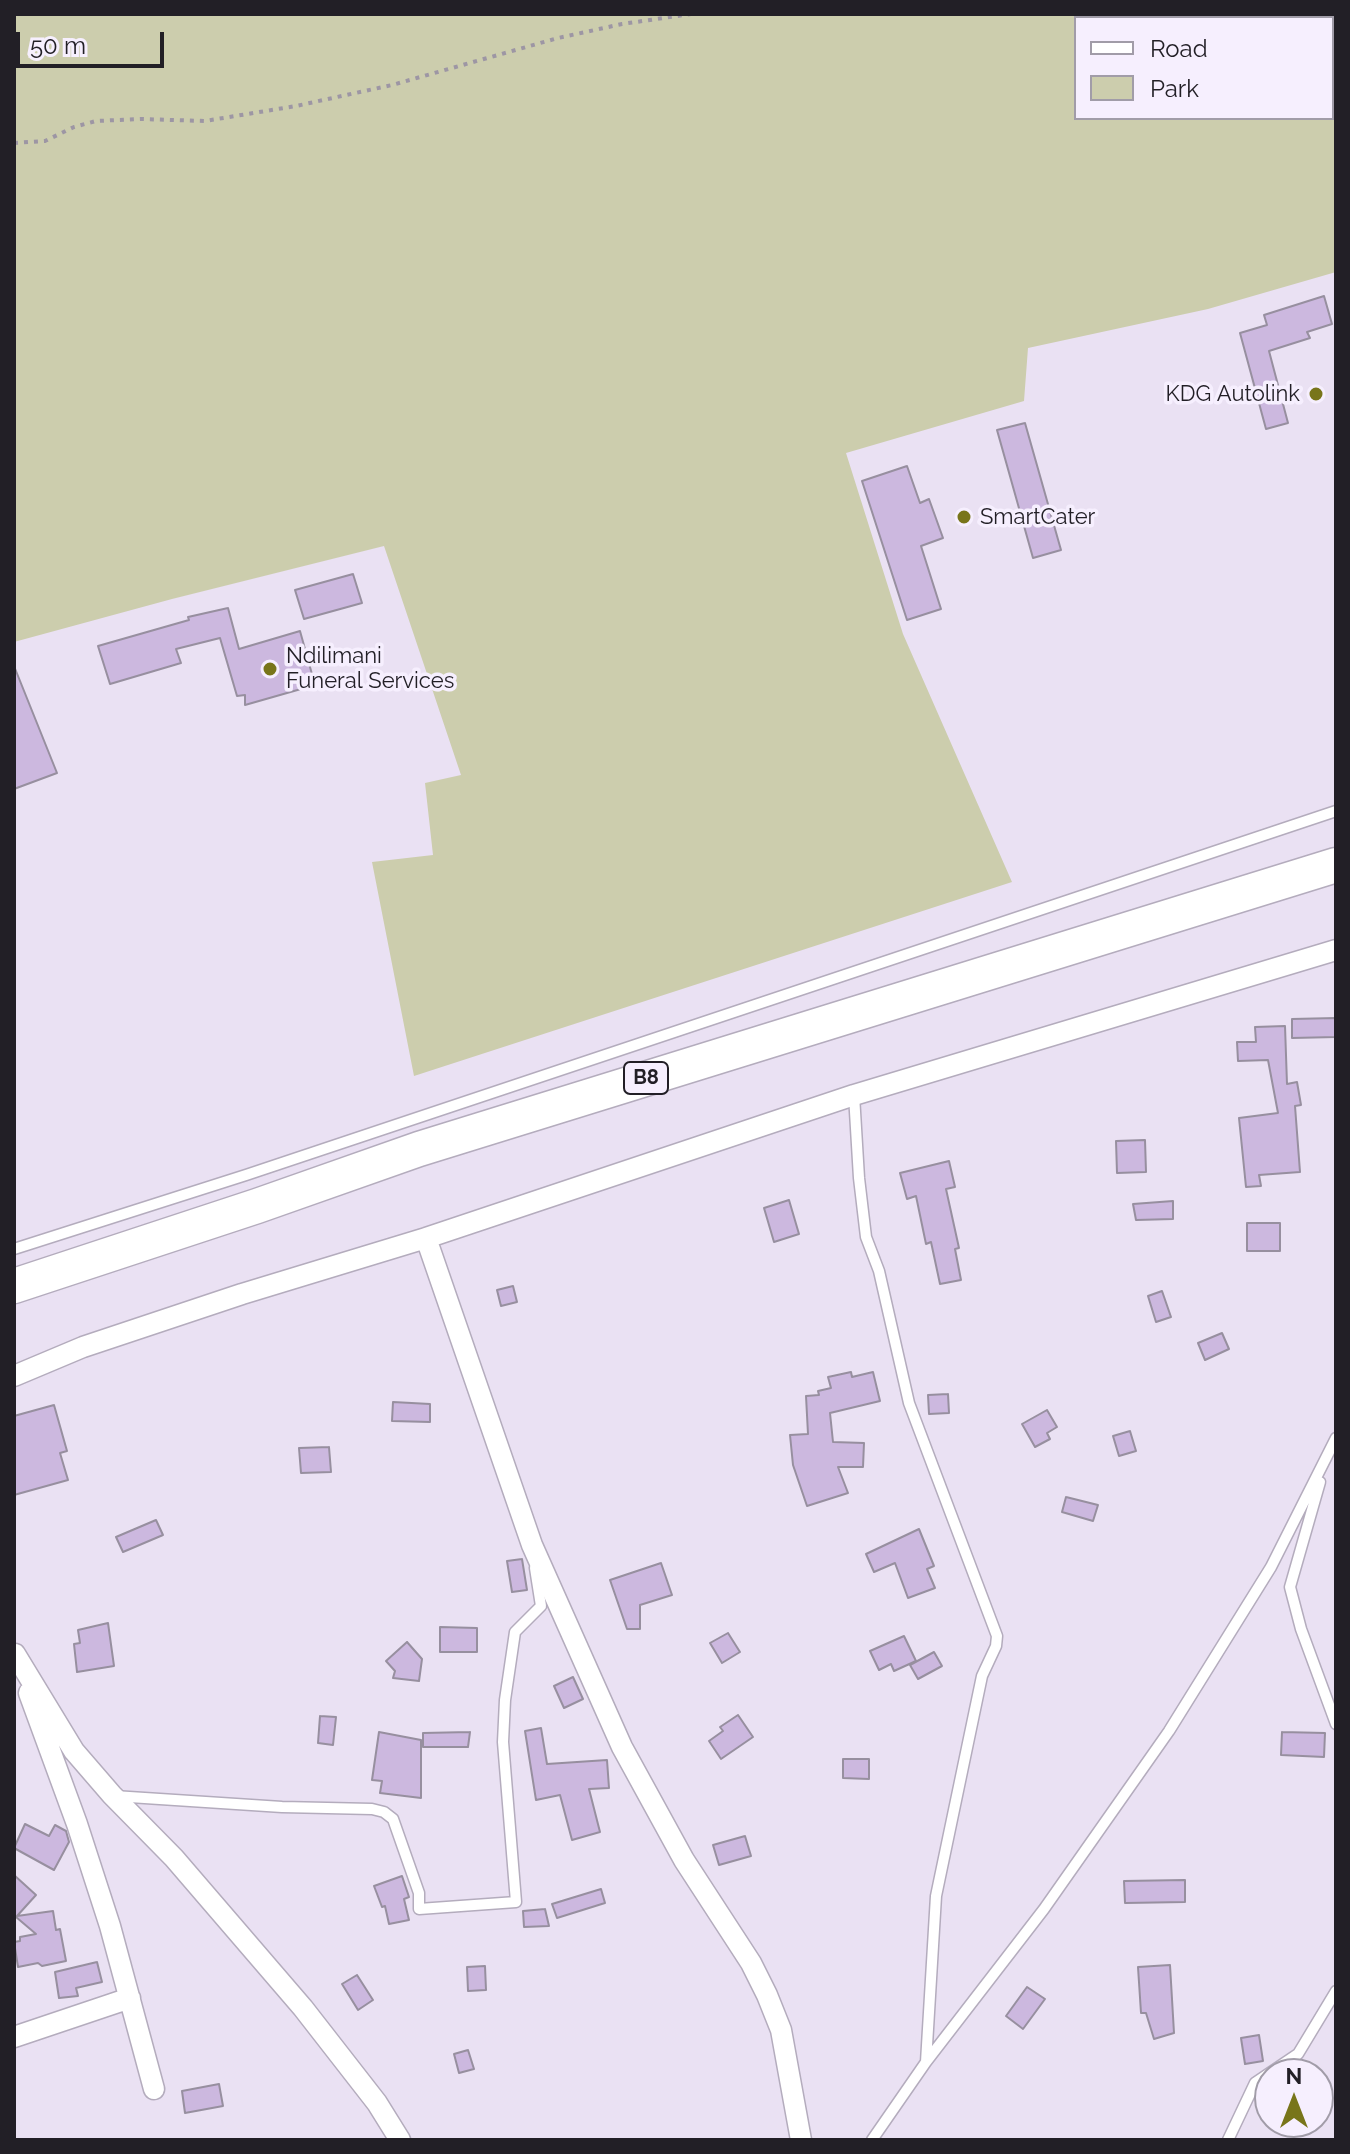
<!DOCTYPE html>
<style>
body{margin:0}
#map{position:relative;width:1350px;height:2154px;overflow:hidden;background:#eae1f3;font-family:Raleway,sans-serif}
canvas{display:block}
.frame{position:absolute;inset:0;border:16px solid #221f26;pointer-events:none}
.legend{position:absolute;left:1074px;top:16px;width:260px;height:104px;box-sizing:border-box;background:#f6effe;border:2px solid #a19ca8;margin:0;padding:10px 14px;list-style:none;font-size:24px;color:#221f26}
.legend li{display:flex;align-items:center;gap:16px;height:40px}
.legend b{width:40px;border:2px solid #a19ca8}
.north{position:absolute;left:1254px;top:2058px;width:80px;height:80px;box-sizing:border-box;background:#f6effe;border:2px solid #a19ca8;border-radius:50%;rotate:0deg;font-size:22px;font-weight:700;line-height:32px;text-align:center;color:#221f26}
.north::after{content:'';display:block;margin:auto;width:28px;height:36px;background:#78751a;clip-path:polygon(50% 0,100% 100%,50% 72%,0 100%)}
.scale{position:absolute;left:16px;top:32px;width:148px;height:36px;box-sizing:border-box;border:4px solid #221f26;border-top:0;padding-left:10px;font-size:24px;line-height:28px;white-space:nowrap;color:#221f26;-webkit-text-stroke:6px #f6effe;paint-order:stroke}
</style>
<div id="map">
<canvas width="1350" height="2154"></canvas>
<div class="frame"></div>
<ul class="legend">
<li><b style="height:10px;background:#fff"></b>Road</li>
<li><b style="height:22px;background:#cccdad"></b>Park</li>
</ul>
<div class="north">N</div>
<div class="scale">50 m</div>
</div>
<script>
const context = document.querySelector('canvas').getContext('2d');
context.lineJoin = 'round';
function fillPath(path, color) { context.fillStyle = color; context.fill(path, 'evenodd'); }
const poly = rows => new Path2D(rows.map(r => 'M' + r).join(''));
function trace(path, color, width, dash) { context.strokeStyle = color; context.lineWidth = width; context.lineCap = dash ? 'butt' : 'round'; context.setLineDash(dash || []); context.stroke(path); }
function label(font, color, halo, rows, align = 'center') {
  context.font = font + ' Raleway,sans-serif'; context.lineWidth = 7; context.setLineDash([]); context.textBaseline = 'middle'; context.strokeStyle = halo; context.fillStyle = color; for (const [text, x, y, turn = 0] of rows) {
    context.save(); context.translate(x, y); context.rotate((+turn || 0) * Math.PI / 180); context.textAlign = isNaN(turn) ? turn : align; if (halo) context.strokeText(text, 0, 0); context.fillText(text, 0, 0); context.restore();
  }
}
const green = poly([
 [14,14,1336,14,1336,272,1208,309,1028,348,1024,401,846,453,903,634,1012,882,414,1076,372,862,433,855,425,783,461,775,384,546,172,599,14,642],
 [1076,18,1332,18,1332,118,1076,118]
]);
const building = poly([
 [1324,296,1332,324,1307,332,1310,338,1269,351,1288,423,1266,429,1240,333,1267,325,1264,315,1324,296],
 [1025,423,1061,550,1033,558,997,430,1025,423],
 [907,466,920,503,929,499,943,538,921,546,941,609,907,620,862,481,907,466],
 [353,574,362,603,304,619,295,590,353,574],
 [228,608,239,649,300,631,315,685,245,705,245,695,237,696,220,638,176,649,181,663,110,684,98,646,189,620,188,617,228,608],
 [14,666,57,773,14,789,14,666],
 [1336,1018,1336,1037,1292,1038,1292,1019,1336,1018],
 [1285,1026,1287,1084,1297,1082,1301,1105,1295,1106,1300,1172,1259,1175,1261,1186,1246,1187,1239,1118,1278,1113,1268,1060,1238,1061,1237,1042,1256,1042,1255,1027,1285,1026],
 [1145,1140,1146,1172,1117,1173,1116,1141,1145,1140],
 [949,1161,955,1187,946,1189,959,1248,955,1249,961,1280,940,1284,931,1242,926,1244,916,1196,907,1199,900,1173,949,1161],
 [789,1200,799,1234,774,1242,764,1208,789,1200],
 [1173,1201,1173,1219,1136,1220,1133,1204,1173,1201],
 [1247,1223,1280,1223,1280,1251,1247,1251,1247,1223],
 [513,1286,517,1302,501,1306,497,1290,513,1286],
 [1162,1291,1171,1317,1156,1322,1148,1296,1162,1291],
 [1222,1333,1229,1349,1205,1360,1198,1343,1222,1333],
 [851,1372,852,1377,873,1372,880,1401,830,1413,833,1442,864,1443,863,1467,838,1467,848,1493,807,1506,793,1465,790,1435,808,1434,806,1396,819,1395,818,1391,831,1388,828,1377,851,1372],
 [948,1394,949,1413,929,1414,928,1395,948,1394],
 [393,1402,430,1404,430,1422,392,1421,393,1402],
 [54,1405,67,1451,60,1453,68,1480,14,1495,14,1416,54,1405],
 [1047,1410,1057,1427,1047,1433,1050,1439,1035,1447,1022,1424,1047,1410],
 [1130,1431,1136,1451,1119,1456,1113,1436,1130,1431],
 [329,1447,331,1472,301,1473,299,1448,329,1447],
 [1066,1497,1098,1505,1093,1521,1062,1512,1066,1497],
 [156,1520,163,1535,123,1552,116,1537,156,1520],
 [919,1529,934,1566,927,1569,935,1588,908,1598,895,1563,874,1572,866,1554,919,1529],
 [522,1559,527,1590,512,1592,507,1561,522,1559],
 [661,1563,672,1595,640,1605,640,1629,627,1629,610,1580,661,1563],
 [108,1623,114,1666,77,1672,74,1644,80,1643,78,1630,108,1623],
 [440,1627,477,1628,477,1652,440,1652,440,1627],
 [728,1633,740,1652,722,1663,710,1643,728,1633],
 [904,1636,916,1661,894,1671,891,1664,879,1670,870,1651,904,1636],
 [407,1642,422,1659,419,1681,393,1678,395,1671,386,1661,407,1642],
 [934,1652,942,1666,918,1679,910,1665,934,1652],
 [573,1677,583,1699,564,1708,554,1686,573,1677],
 [738,1715,753,1737,721,1759,709,1741,723,1731,720,1727,738,1715],
 [320,1716,336,1717,333,1745,318,1743,320,1716],
 [541,1728,547,1764,607,1760,609,1788,589,1789,600,1832,572,1840,560,1795,536,1800,525,1731,541,1728],
 [379,1732,421,1740,421,1798,380,1793,382,1781,372,1780,379,1732],
 [470,1732,468,1747,423,1747,423,1733,470,1732],
 [1282,1732,1325,1733,1324,1757,1281,1755,1282,1732],
 [843,1759,869,1759,869,1779,843,1778,843,1759],
 [25,1824,49,1836,55,1825,66,1831,69,1842,54,1870,14,1848,25,1824],
 [745,1836,751,1856,719,1865,713,1845,745,1836],
 [14,1875,36,1895,17,1916,53,1911,56,1930,60,1929,66,1961,42,1966,38,1963,18,1967,14,1942,20,1941,20,1937,36,1934,16,1917,14,1919,14,1875],
 [402,1876,409,1897,404,1899,409,1920,389,1924,385,1906,382,1907,374,1886,402,1876],
 [1185,1880,1185,1902,1125,1903,1124,1881,1185,1880],
 [601,1889,605,1903,557,1918,552,1904,601,1889],
 [545,1909,549,1926,524,1927,523,1911,545,1909],
 [97,1962,102,1982,76,1988,78,1996,59,1998,55,1972,97,1962],
 [1170,1965,1174,2033,1154,2039,1146,2013,1141,2013,1138,1967,1170,1965],
 [485,1966,486,1990,468,1991,467,1967,485,1966],
 [357,1975,373,2000,358,2010,342,1984,357,1975],
 [1027,1987,1045,1999,1023,2029,1006,2016,1027,1987],
 [1259,2035,1263,2061,1245,2064,1241,2038,1259,2035],
 [468,2050,474,2069,459,2073,454,2054,468,2050],
 [219,2084,223,2106,185,2113,182,2091,219,2084]
]);
const path = poly([
 [14,143,45,141,74,127,96,121,140,119,205,121,296,106,392,85,558,38,622,24,691,14]
]);
const service = poly([
 [854,1095,859,1178,866,1237,879,1271,909,1403,997,1636,996,1646,982,1676,936,1896,926,2062],
 [14,1249,246,1175,1336,811],
 [1320,1482,1290,1587,1301,1629,1336,1724],
 [114,1796,282,1807,372,1809,384,1812,393,1819,419,1893,419,1909,516,1902,503,1742,505,1700,515,1632,541,1606,535,1568],
 [872,2140,926,2062,1044,1909,1169,1731,1271,1567,1336,1438],
 [1228,2140,1255,2083,1298,2054,1336,1991]
]);
const minor = poly([
 [426,1238,532,1545,622,1747,684,1860,751,1963,767,1995,781,2030,801,2140],
 [14,1376,83,1347,242,1294,426,1238,854,1095,1336,950],
 [15,1654,74,1751,112,1795,174,1858,303,2008,377,2103,400,2140],
 [29,1693,77,1824,110,1926,154,2089],
 [14,2037,130,1998]
]);
const trunk = poly([
 [14,1286,257,1206,419,1149,1336,865]
]);
const markers = [
 [1316,394,8,"#78751a"],
 [964,517,8,"#78751a"],
 [270,669,8,"#78751a"]
];
const shields = [
 [646,1078,44]
];
const shieldNames = [
 ["B8",646,1078]
];
const poiNames = [
 ["KDG Autolink",1300,394,"right"],
 ["SmartCater",980,517],
 ["Ndilimani",286,656],
 ["Funeral Services",286,681]
];
fillPath(green, '#cccdad');
fillPath(building, '#ccb8df');
trace(building, '#978f9f', 2);
trace(service, '#b4acbd', 13);
trace(minor, '#b4acbd', 23);
trace(trunk, '#b4acbd', 37);
trace(path, '#9d96a4', 4, [4, 6]);
trace(service, '#fff', 10);
trace(minor, '#fff', 20);
trace(trunk, '#fff', 34);
for (const [x, y, r, color] of markers) { const dot = new Path2D(); dot.arc(x, y, r, 0, 2 * Math.PI); context.fillStyle = color; context.fill(dot); trace(dot, '#f6effe', 3); }
for (const [x, y, w] of shields) { const box = new Path2D(); box.roundRect(x - w / 2, y - 16, w, 32, 6); context.fillStyle = '#f6effe'; context.fill(box); trace(box, '#221f26', 2); }
label('bold 20px', '#221f26', null, shieldNames);
label('22px', '#221f26', '#f6effe', poiNames, 'left');
</script>
